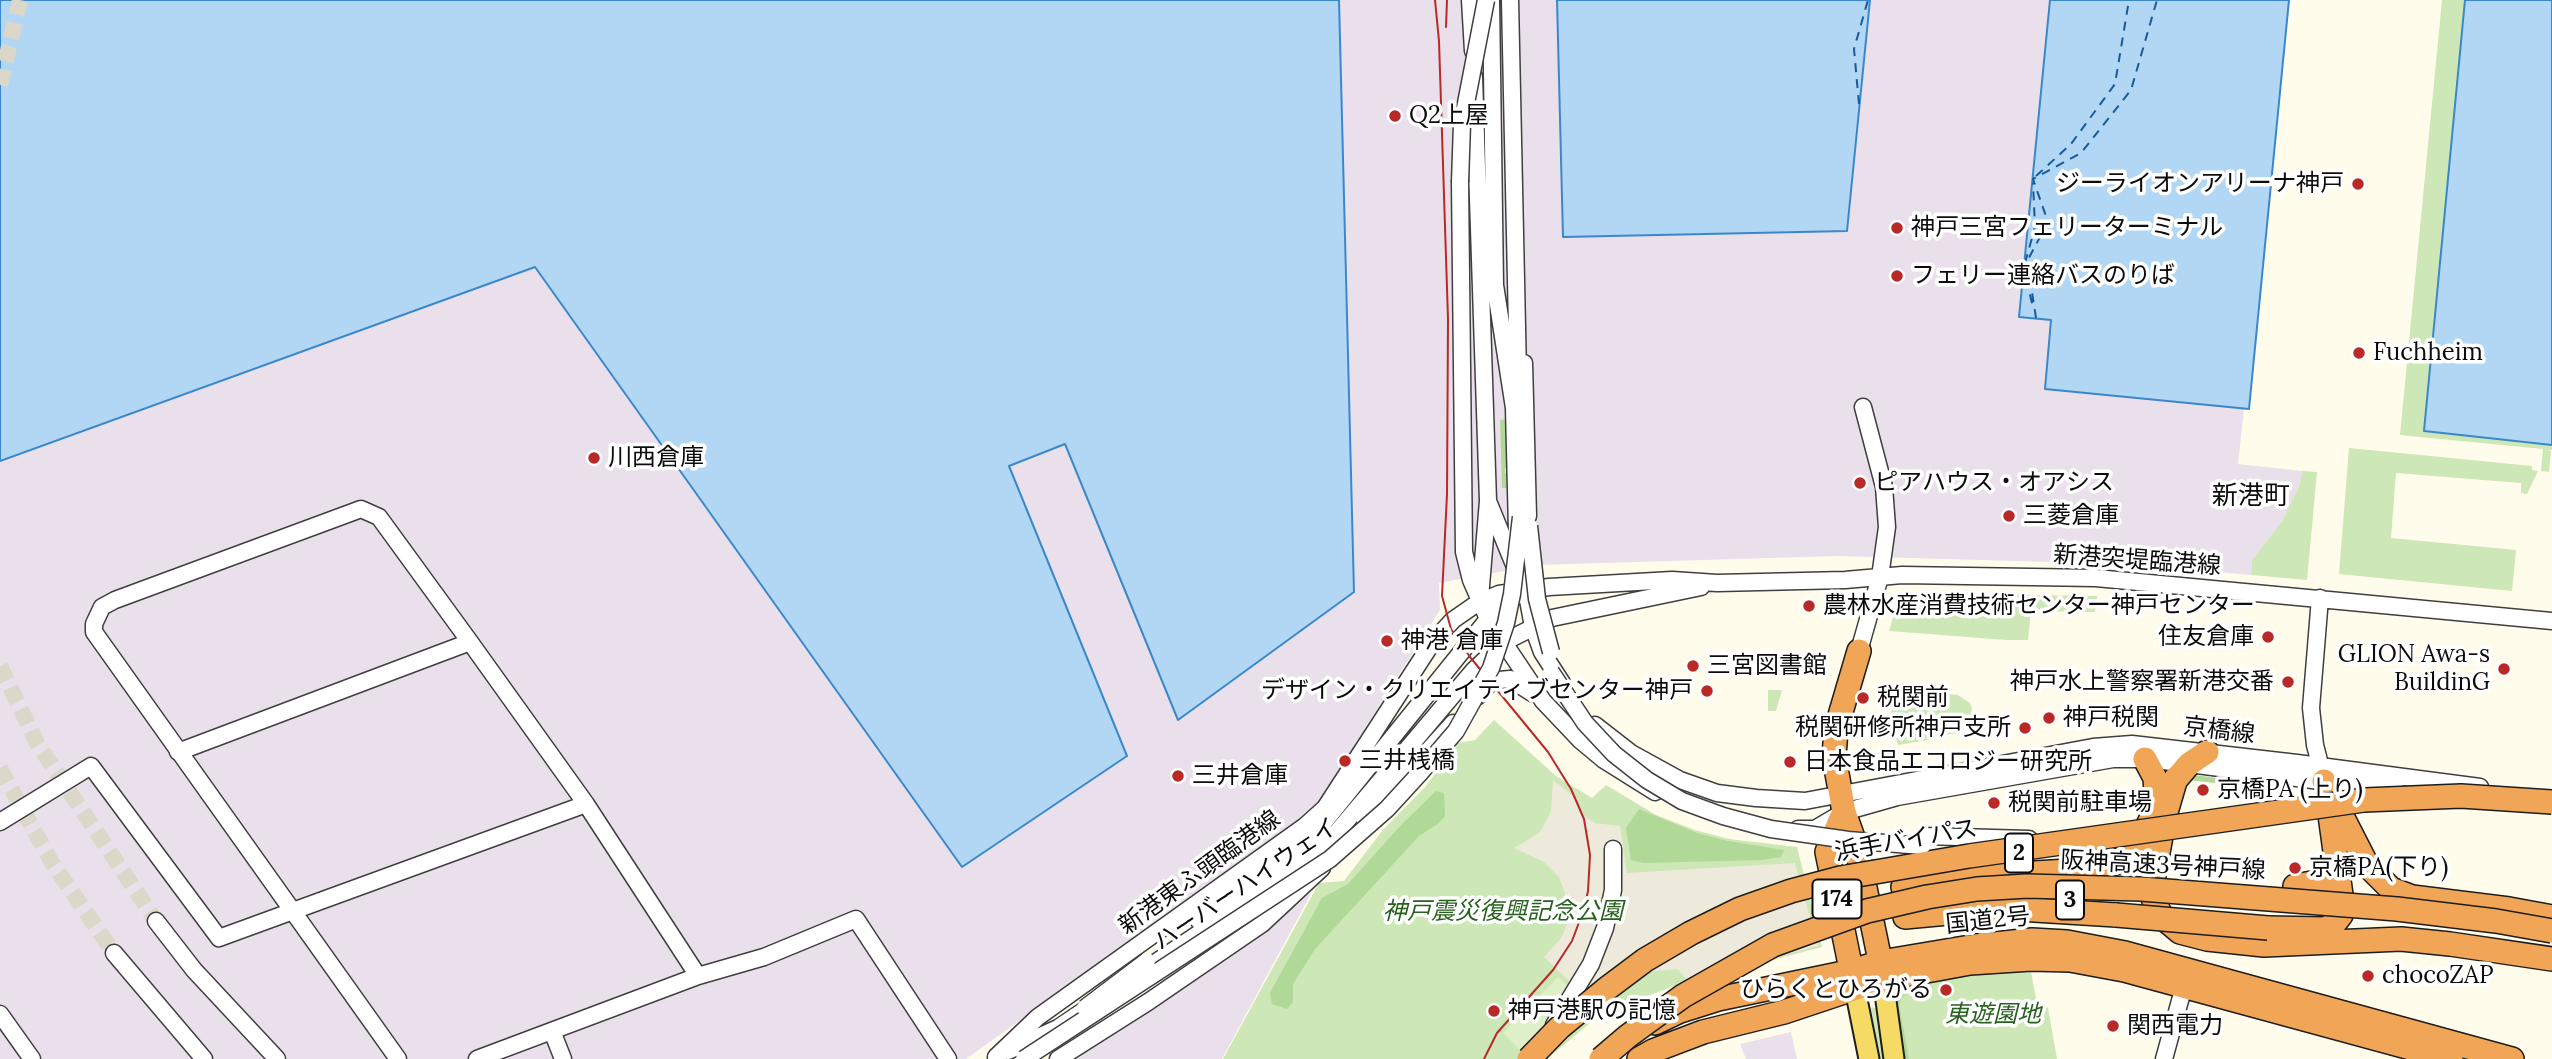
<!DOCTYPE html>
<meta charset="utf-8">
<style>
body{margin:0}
canvas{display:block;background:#fffceb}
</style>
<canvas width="2552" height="1059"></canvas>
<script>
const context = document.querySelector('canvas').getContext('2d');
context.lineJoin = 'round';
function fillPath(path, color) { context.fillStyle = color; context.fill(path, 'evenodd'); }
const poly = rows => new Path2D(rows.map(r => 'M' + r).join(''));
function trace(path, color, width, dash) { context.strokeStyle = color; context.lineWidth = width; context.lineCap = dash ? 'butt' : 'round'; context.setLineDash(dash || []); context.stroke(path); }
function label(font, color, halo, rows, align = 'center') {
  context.font = font + ' Lora,"Noto Sans JP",serif'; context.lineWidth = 7; context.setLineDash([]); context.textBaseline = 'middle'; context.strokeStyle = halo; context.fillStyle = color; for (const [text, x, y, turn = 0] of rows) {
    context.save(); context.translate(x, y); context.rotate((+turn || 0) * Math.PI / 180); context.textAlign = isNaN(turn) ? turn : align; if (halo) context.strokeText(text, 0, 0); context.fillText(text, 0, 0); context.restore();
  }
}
const industrial = poly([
 [1339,0,1557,0,1563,237,1847,231,1870,0,2050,0,2019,316,2051,320,2045,389,2244,409,2238,464,2302,471,2300,484,2282,521,2252,560,2251,575,2126,564,1837,556,1537,565,1439,583,1440,610,1319,801,1301,820,966,1059,0,1059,0,461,535,267,962,867,1127,755,1008,466,1065,444,1178,720,1353,592],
 [1312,892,1222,1059,1065,1059,1164,992],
 [1791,1032,1797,1059,1746,1059,1740,1044]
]);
const green = poly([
 [2442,0,2465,0,2426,408,2552,428,2552,450,2547,450,2551,451,2549,472,2541,471,2543,449,2400,435],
 [2349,448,2532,466,2532,470,2538,471,2527,494,2521,493,2521,483,2396,473,2391,538,2516,550,2512,591,2339,574],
 [2302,471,2317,472,2307,580,2251,575,2252,560,2282,521,2300,484],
 [1900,593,2097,596,2095,612,2031,611,2028,640,2007,640,1889,631],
 [1768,690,1782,690,1776,711,1768,711],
 [1904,690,1958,695,1970,703,1972,708,1970,722,1963,730,1957,733,1928,737,1928,740,1898,745,1896,738,1886,730,1896,696],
 [1494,720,1556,776,1592,798,1606,785,1656,815,1695,830,1729,839,1797,847,1822,947,1677,985,1618,1007,1589,1024,1547,1059,1223,1059,1319,883,1344,881,1382,831,1426,786,1458,743,1475,740],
 [2030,966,2036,999,2048,1008,2057,1059,1903,1059,1893,1005,1897,992,1905,985,1973,971],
 [1872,1007,1877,1009,1887,1059,1880,1059,1869,1010]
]);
const forest = poly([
 [1508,419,1505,428,1508,429,1509,467,1505,468,1505,473,1509,473,1509,488,1502,488,1500,420],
 [2194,775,2258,783,2259,788,2188,780],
 [1436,791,1444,793,1445,816,1439,823,1419,836,1315,949,1293,984,1293,1002,1287,1009,1272,1004,1270,993,1322,898,1348,884,1401,825],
 [1639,809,1697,833,1728,841,1784,850,1781,857,1762,860,1644,863,1631,860,1626,828],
 [1905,986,1907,994,1902,997,1899,1005,1909,1059,1903,1059,1893,1005,1897,993]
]);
const pitch = poly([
 [1558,977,1586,1004,1529,1059,1503,1033]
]);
const plaza = poly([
 [1553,780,1576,798,1583,815,1595,823,1620,826,1627,873,1795,863,1818,946,1687,980,1678,969,1644,972,1594,1005,1544,957,1561,938,1567,925,1565,893,1559,877,1544,862,1514,848,1539,833,1546,822,1551,811]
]);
const water = poly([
 [0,0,1339,0,1354,592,1178,720,1065,444,1009,466,1127,756,962,867,535,267,0,461,0,0],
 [1557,0,1870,0,1847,231,1563,237,1557,0],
 [2050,0,2289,0,2249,409,2045,389,2051,320,2019,317,2050,0],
 [2465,0,2552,0,2552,445,2424,431,2465,0]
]);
const ferry = poly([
 [1859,104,1854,49,1868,0],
 [2036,176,2071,144,2115,84,2129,0],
 [2025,263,2035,227,2033,183],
 [2026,279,2033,307],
 [2036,318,2032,292,2023,269,2048,222,2033,179,2081,153,2131,90,2157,0]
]);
const minorTunnel = poly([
 [0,85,20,0],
 [0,666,37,743,156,921],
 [0,768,52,863,114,953]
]);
const minor = poly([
 [1470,0,1473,51],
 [1491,0,1495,285,1514,408,1517,531],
 [1510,0,1518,374],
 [1474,77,1488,501],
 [1460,182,1464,552,1471,580,1488,619,1543,701,1580,740,1604,760,1655,792],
 [1524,363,1528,516],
 [1520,556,1533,627,1542,652,1562,683],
 [1480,598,1488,501,1517,572],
 [2320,598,2311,708,2315,745,2323,776],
 [1859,651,1880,577,1887,527,1884,487,1863,407],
 [1478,696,1489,684,1499,680,1510,679,1532,693],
 [1595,725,1631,753,1680,780,1717,793,1756,798,1805,801,2093,747,2132,744,2297,763,2480,787],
 [178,752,470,642],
 [1365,821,1453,723],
 [0,822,91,766,219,938,586,804],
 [1798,829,1815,829,1844,812,1897,797,2113,759,2145,759,2189,764,2397,791],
 [1923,836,2029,839],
 [156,921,194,970,277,1059],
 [1199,921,1291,854,1321,826,1488,619,1516,596],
 [114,953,204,1059],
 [1137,975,1304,863,1338,831,1474,670,1504,642,1552,618,1701,587],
 [698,976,764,957,856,919,948,1059],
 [0,1014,32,1059],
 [1554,1025,1591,964,1605,928,1613,890,1613,849],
 [552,1031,563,1059],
 [1008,1051,1058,1028,1095,1003],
 [996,1057,1038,1017,1305,826,1325,808,1432,643,1453,620,1479,602,1499,594,1549,587,1672,580,1717,583,1845,580,1902,575,2096,578,2552,621],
 [398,1059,94,632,94,624,102,607,115,600,361,509,379,517,470,642,586,804,698,976,477,1059],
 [1058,1059,1148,1002,1262,924,1322,868],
 [2164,1059,2184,986]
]);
const major = poly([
 [1883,979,1894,1059],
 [1855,989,1869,1059]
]);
const highway = poly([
 [1859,651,1836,729,1834,757,1844,812,1857,849,1883,975],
 [2176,778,2164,819,2152,887,2153,898,2161,916,2180,932,2207,939,2264,945,2401,939,2450,944,2552,959],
 [2324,781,2367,865,2391,889,2412,897,2509,909,2552,917],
 [2167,790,2189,764,2207,752],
 [1841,818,1827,852,1854,984],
 [2295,886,2323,881],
 [1903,887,1966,877,2086,870,2103,868,2117,862,2137,848,2152,817,2156,792,2155,778,2145,759],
 [1905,917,2002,908,2116,915],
 [2268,928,2325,929,2334,924,2341,915,2342,902,2329,808],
 [1655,1023,1680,1011,1718,999,1853,971,1881,962,1976,946,2032,940,2067,942,2125,953,2512,1059],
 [1639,1059,1653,1051,1703,1032,1784,1012,1883,979,1970,963,2031,959,2070,960,2124,970,2451,1059]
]);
const tram = poly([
 [1435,0,1439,41,1448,319,1447,494,1442,596,1451,629,1470,657,1548,752,1571,789,1584,819,1590,855,1588,891,1584,909,1572,941,1553,970,1497,1033,1484,1059],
 [1446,27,1447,0]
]);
const minorBridge = poly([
 [1460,182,1462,124,1486,0],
 [1529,526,1537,599,1551,652],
 [1551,672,1585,723,1614,754,1647,780,1682,801,1723,816,1771,829,1848,840,1922,846],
 [1085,1008,1147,961],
 [1024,1059,1330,859,1387,809,1420,773,1456,731,1491,668,1506,623,1512,594,1521,517]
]);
const highwayBridge = poly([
 [2116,915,2268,928],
 [1529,1059,1559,1028,1605,990,1645,960,1691,933,1740,909,1791,891,1840,878,1969,856,2364,800,2461,796,2552,802],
 [1601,1059,1628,1036,1683,996,1773,945,1867,911,1927,897,1977,889,2027,886,2141,889,2397,909,2496,921,2552,931]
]);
const markers = [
 [1395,116,7,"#b82928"],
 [2358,184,7,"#b82928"],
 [1897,228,7,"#b82928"],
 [1897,276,7,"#b82928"],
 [2359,353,7,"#b82928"],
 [594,458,7,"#b82928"],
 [1860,483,7,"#b82928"],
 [2009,516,7,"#b82928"],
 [1809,606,7,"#b82928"],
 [2268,637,7,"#b82928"],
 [1387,641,7,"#b82928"],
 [1693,666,7,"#b82928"],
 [2504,669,7,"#b82928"],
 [2288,682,7,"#b82928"],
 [1707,691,7,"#b82928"],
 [1863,698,7,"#b82928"],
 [2049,718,7,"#b82928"],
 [2025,728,7,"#b82928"],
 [1345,761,7,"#b82928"],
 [1790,762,7,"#b82928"],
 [1178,776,7,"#b82928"],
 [2203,790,7,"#b82928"],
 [1994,803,7,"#b82928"],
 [2295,868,7,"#b82928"],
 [2368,976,7,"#b82928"],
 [1946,990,7,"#b82928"],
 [1494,1011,7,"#b82928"],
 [2113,1026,7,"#b82928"]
];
const shields = [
 [2019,853,28],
 [1837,899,49],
 [2070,900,28]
];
const shieldNames = [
 ["2",2019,853],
 ["174",1837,899],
 ["3",2070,900]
];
const poiNames = [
 ["Q2上屋",1409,116],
 ["ジーライオンアリーナ神戸",2344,184,"right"],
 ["神戸三宮フェリーターミナル",1911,228],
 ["フェリー連絡バスのりば",1911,276],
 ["Fuchheim",2373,353],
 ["川西倉庫",608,458],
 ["ピアハウス・オアシス",1874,483],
 ["三菱倉庫",2023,516],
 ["農林水産消費技術センター神戸センター",1823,606],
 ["住友倉庫",2254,637,"right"],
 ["神港 倉庫",1401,641],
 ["GLION Awa‐s",2490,655,"right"],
 ["BuildinG",2490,683,"right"],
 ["三宮図書館",1707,666],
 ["神戸水上警察署新港交番",2274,682,"right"],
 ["デザイン・クリエイティブセンター神戸",1693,691,"right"],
 ["税関前",1877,698],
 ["神戸税関",2063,718],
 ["税関研修所神戸支所",2011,728,"right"],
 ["三井桟橋",1359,761],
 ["日本食品エコロジー研究所",1804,762],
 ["三井倉庫",1192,776],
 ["京橋PA (上り)",2217,790],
 ["税関前駐車場",2008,803],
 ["京橋PA(下り)",2309,868],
 ["chocoZAP",2382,976],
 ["ひらくとひろがる",1932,990,"right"],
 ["神戸港駅の記憶",1508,1011],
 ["関西電力",2127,1026]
];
const streetNames = [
 ["新港突堤臨港線",2137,561,4],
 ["京橋線",2219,731,7],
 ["浜手バイパス",1906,841,-10],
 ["阪神高速3号神戸線",2163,866,3],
 ["新港東ふ頭臨港線",1200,873,-36],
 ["ハーバーハイウェイ",1246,885,-34],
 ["国道2号",1988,921,-6]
];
const parkNames = [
 ["神戸震災復興記念公園",1503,912],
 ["東遊園地",1993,1015]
];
const neighbourhoodNames = [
 ["新港町",2251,497]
];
fillPath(industrial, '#eae0eb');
fillPath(green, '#cde7b6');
fillPath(forest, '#b0d896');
fillPath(pitch, '#dfefc8');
fillPath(plaza, '#edeadb');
fillPath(water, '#b1d7f4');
trace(water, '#3a88ca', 2);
trace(ferry, '#195a9a', 2, [9, 7]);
trace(minorTunnel, '#dbd8ca', 16, [16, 8]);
trace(minor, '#3f3f3f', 19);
trace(major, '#1d1d1d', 23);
trace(highway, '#1d1d1d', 26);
trace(minor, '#fff', 16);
trace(major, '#f5da65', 19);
trace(highway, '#f1a657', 23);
trace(tram, '#b82928', 2);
trace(minorBridge, '#3f3f3f', 19, []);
trace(highwayBridge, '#1d1d1d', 26, []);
trace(minorBridge, '#fff', 16);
trace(highwayBridge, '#f1a657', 23);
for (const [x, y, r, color] of markers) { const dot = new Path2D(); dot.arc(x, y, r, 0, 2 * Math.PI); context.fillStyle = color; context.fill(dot); trace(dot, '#fff', 2.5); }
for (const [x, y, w] of shields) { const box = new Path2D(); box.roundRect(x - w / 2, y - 19.5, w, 39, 5); context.fillStyle = '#fff'; context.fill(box); trace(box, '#0c0c0c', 2); }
label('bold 23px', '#0c0c0c', null, shieldNames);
label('24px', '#0c0c0c', '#fff', poiNames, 'left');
label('24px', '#0c0c0c', '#fff', streetNames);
label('italic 24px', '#28611e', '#fff', parkNames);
label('26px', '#0c0c0c', '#fff', neighbourhoodNames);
</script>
